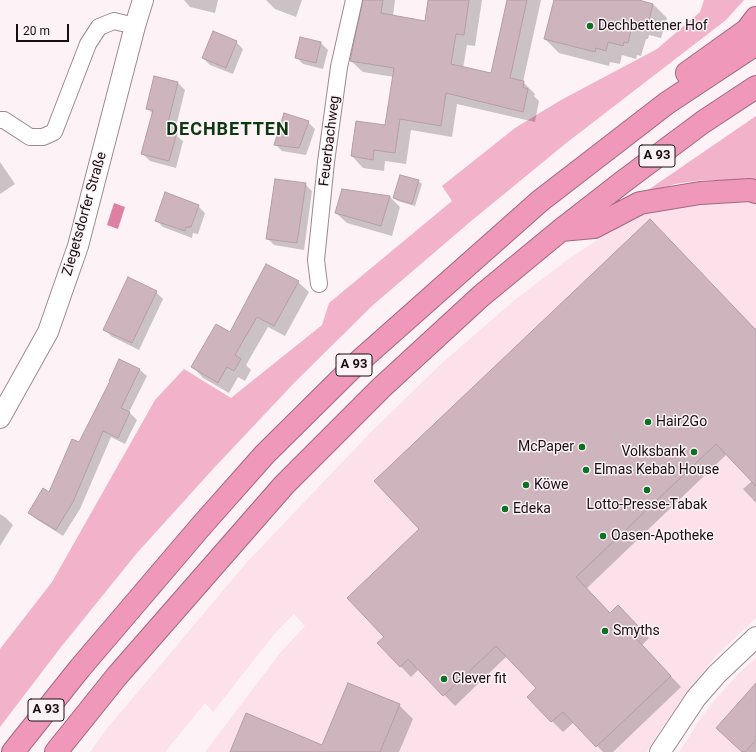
<!DOCTYPE html>
<meta charset="utf-8">
<style>
body{margin:0}
#map{position:relative;width:756px;height:752px;overflow:hidden;background:#fdf3f6;font-family:Roboto,sans-serif}
canvas{display:block}
.scale{position:absolute;left:16px;top:24px;width:53px;height:18px;box-sizing:border-box;border:2px solid #170f12;border-top:0;padding-left:5px;font-size:12px;line-height:14px;white-space:nowrap;color:#170f12;-webkit-text-stroke:3px #fdf3f6;paint-order:stroke}
</style>
<div id="map">
<canvas width="756" height="752"></canvas>
<div class="scale">20 m</div>
</div>
<script>
const context = document.querySelector('canvas').getContext('2d');
context.lineJoin = 'round';
function fillPath(path, color) { context.fillStyle = color; context.fill(path, 'evenodd'); }
const poly = rows => new Path2D(rows.map(r => 'M' + r).join(''));
function trace(path, color, width, dash) { context.strokeStyle = color; context.lineWidth = width; context.lineCap = dash ? 'butt' : 'round'; context.setLineDash(dash || []); context.stroke(path); }
function label(font, color, halo, rows, align = 'center') {
  context.font = font + ' Roboto,sans-serif'; context.lineWidth = 3; context.setLineDash([]); context.textBaseline = 'middle'; context.strokeStyle = halo; context.fillStyle = color; for (const [text, x, y, turn = 0] of rows) {
    context.save(); context.translate(x, y); context.rotate((+turn || 0) * Math.PI / 180); context.textAlign = isNaN(turn) ? turn : align; if (halo) context.strokeText(text, 0, 0); context.fillText(text, 0, 0); context.restore();
  }
}
const built = poly([
 [756,200,756,618,719,653,698,678,660,731,647,752,205,752,280,653,305,626,294,614,276,632,213,712,205,703,165,752,90,752,105,731,246,563,374,429,442,363,516,299,567,260,603,236,642,215,676,204],
 [756,658,756,752,679,752,702,716,720,694,740,672]
]);
const green = poly([
 [704,0,744,0,726,20,565,144,470,222,373,305,295,382,213,469,137,553,61,647,0,727,0,649,52,582,155,400,184,369,231,398,322,325,329,303,452,201,442,186,515,128,561,100,657,49,700,12],
 [756,116,756,182,730,180,702,180,675,184,650,192,648,190]
]);
const water = poly([
 [114,203,125,207,118,229,107,225]
]);
const shadow = poly([
 [184,0,218,0,215,13,190,7],
 [266,0,302,0,296,17,275,9],
 [364,0,395,0,393,16,425,27,429,0,482,0,475,46,467,45,463,68,492,75,508,0,541,0,523,82,535,94,534,96,539,101,535,122,457,104,452,137,411,130,406,164,385,161,384,171,363,168,352,156,385,126,394,77,363,72,351,61],
 [555,0,636,0,653,4,667,18,661,38,649,35,648,39,646,39,641,56,637,55,636,59,622,55,620,64,610,62,609,66,559,53,545,39],
 [236,42,243,49,233,74,210,65,203,58],
 [321,43,328,50,323,69,303,64,296,57],
 [155,77,178,83,185,90,174,134,183,141,176,168,150,161,143,154,153,114,147,108],
 [308,122,315,129,306,155,282,151,275,144],
 [0,162,15,184,0,194],
 [418,181,422,184,415,206,398,201,394,198],
 [305,184,312,191,304,250,274,245,267,238],
 [390,197,400,207,392,236,347,223,336,213],
 [198,206,205,213,198,234,193,233,192,238,163,227,156,220],
 [298,282,309,292,285,336,268,327,246,365,251,370,245,381,238,377,229,393,203,378,193,367,231,333],
 [156,292,163,299,139,350,111,336,104,329],
 [756,328,756,503,743,489,752,481,727,454,586,589,610,614,629,617,649,638,642,645,681,687,613,752,603,752,574,722,563,732,528,697,538,688,507,656,455,706,419,669,411,677,378,643],
 [120,360,140,370,147,376,129,412,137,420,125,444,111,437,80,509,63,536,36,519,29,513,49,493,80,444,111,381],
 [0,514,6,518,13,525,0,546],
 [756,684,756,752,742,752,717,728],
 [399,705,413,719,399,752,231,752,322,747]
]);
const building = poly([
 [363,0,383,0,381,13,425,21,428,0,469,0,464,35,456,34,451,64,491,73,507,0,527,0,510,78,524,81,523,87,528,89,523,112,446,93,441,126,400,119,395,153,374,150,373,160,351,156,356,121,385,125,394,68,350,61,363,0],
 [554,0,639,0,653,4,648,25,635,22,634,26,632,26,628,43,624,42,623,46,608,42,606,51,596,48,595,52,544,39,554,0],
 [213,31,237,41,226,68,202,58,213,31],
 [300,37,321,42,316,63,295,58,300,37],
 [154,76,178,82,166,131,177,133,169,161,141,154,153,110,146,109,154,76],
 [284,113,309,121,299,148,274,145,284,113],
 [400,175,419,180,412,204,393,198,400,175],
 [275,179,306,183,297,243,266,239,275,179],
 [342,189,390,196,381,226,335,213,342,189],
 [165,192,199,205,191,227,186,227,185,231,155,221,165,192],
 [650,219,756,330,756,486,716,444,576,577,610,613,618,605,639,627,632,634,671,676,596,747,563,712,551,722,527,697,536,688,496,646,443,696,408,659,400,667,377,643,384,637,347,598,419,529,374,481,650,219],
 [266,264,299,281,274,326,257,317,235,355,241,359,234,371,227,367,218,383,191,367,216,324,230,332,266,264],
 [128,277,157,291,132,343,103,330,128,277],
 [119,359,140,369,121,408,130,412,118,438,103,431,73,502,56,530,28,513,43,488,49,492,72,439,79,442,110,381,109,381,119,359],
 [348,683,400,704,380,752,230,752,246,713,322,745,348,683],
 [756,683,756,740,745,752,742,752,716,728,756,683]
]);
const minor = poly([
 [0,120,4,120,30,137,43,137,54,132,88,44,99,27,114,21,135,26],
 [319,284,316,260,326,162,339,67,354,0]
]);
const tertiary = poly([
 [0,418,48,332,78,246,135,26,143,0],
 [660,752,696,698,717,674,756,637]
]);
const motorway = poly([
 [687,73,747,30,756,18],
 [561,230,594,227,640,203,700,193,750,190,756,192],
 [13,752,80,668,202,525,265,454,355,365,540,201,667,103,756,44],
 [56,752,117,676,284,485,381,388,481,296,561,230,624,181,703,122,756,87]
]);
const markers = [
 [590,26,4,"#097223"],
 [648,422,4,"#097223"],
 [582,447,4,"#097223"],
 [694,452,4,"#097223"],
 [586,470,4,"#097223"],
 [526,485,4,"#097223"],
 [647,490,4,"#097223"],
 [505,509,4,"#097223"],
 [603,536,4,"#097223"],
 [605,631,4,"#097223"],
 [444,679,4,"#097223"]
];
const shields = [
 [657,156,36],
 [354,365,36],
 [46,710,36]
];
const shieldNames = [
 ["A 93",657,156],
 ["A 93",354,365],
 ["A 93",46,710]
];
const poiNames = [
 ["Dechbettener Hof",598,26],
 ["Hair2Go",656,422],
 ["McPaper",574,447,"right"],
 ["Volksbank",686,452,"right"],
 ["Elmas Kebab House",594,470],
 ["Köwe",534,485],
 ["Lotto-Presse-Tabak",647,505,"center"],
 ["Edeka",513,509],
 ["Oasen-Apotheke",611,536],
 ["Smyths",613,631],
 ["Clever fit",452,679]
];
const streetNames = [
 ["Feuerbachweg",330,141,-83],
 ["Ziegetsdorfer Straße",85,214,-74]
];
const districtNames = [
 ["DECHBETTEN",228,130]
];
fillPath(built, '#fce1ea');
fillPath(green, '#f2b2c9');
fillPath(water, '#dd80a4');
fillPath(shadow, '#0003');
fillPath(building, '#cdb4bd');
trace(building, '#b69da6', 1);
trace(minor, '#9f8890', 18);
trace(tertiary, '#9f8890', 22);
trace(motorway, '#a3687f', 24);
trace(minor, '#fff', 16);
trace(tertiary, '#fff', 20);
trace(motorway, '#ef98b9', 22);
for (const [x, y, r, color] of markers) { const dot = new Path2D(); dot.arc(x, y, r, 0, 2 * Math.PI); context.fillStyle = color; context.fill(dot); trace(dot, '#fdf3f6', 1.5); }
for (const [x, y, w] of shields) { const box = new Path2D(); box.roundRect(x - w / 2, y - 11, w, 22, 3); context.fillStyle = '#fdf3f6'; context.fill(box); trace(box, '#170f12', 1); }
label('bold 13px', '#170f12', null, shieldNames);
label('14px', '#170f12', '#fdf3f6', poiNames, 'left');
label('14px', '#170f12', '#fdf3f6', streetNames);
context.letterSpacing = '1px';
label('bold 18px', '#0b3812', '#fdf3f6', districtNames);
context.letterSpacing = '0px';
</script>
